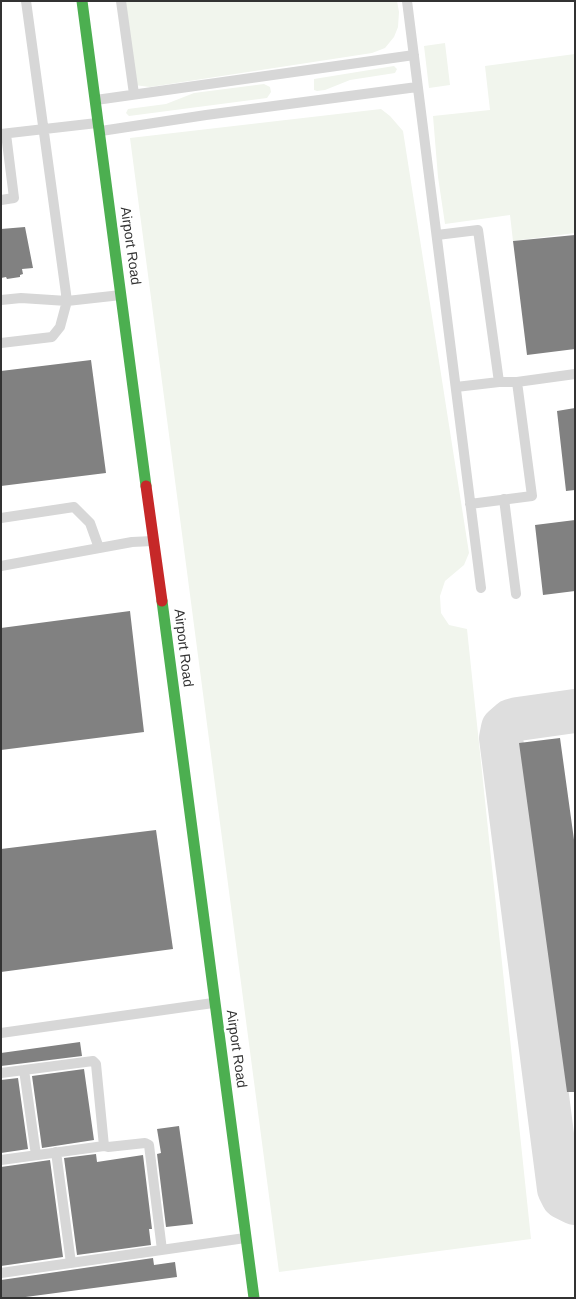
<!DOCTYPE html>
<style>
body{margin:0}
#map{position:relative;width:576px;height:1299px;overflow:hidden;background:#fff;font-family:Arial,sans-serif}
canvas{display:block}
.frame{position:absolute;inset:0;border:2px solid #333;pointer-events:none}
</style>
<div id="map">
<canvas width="576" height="1299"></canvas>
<div class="frame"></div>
</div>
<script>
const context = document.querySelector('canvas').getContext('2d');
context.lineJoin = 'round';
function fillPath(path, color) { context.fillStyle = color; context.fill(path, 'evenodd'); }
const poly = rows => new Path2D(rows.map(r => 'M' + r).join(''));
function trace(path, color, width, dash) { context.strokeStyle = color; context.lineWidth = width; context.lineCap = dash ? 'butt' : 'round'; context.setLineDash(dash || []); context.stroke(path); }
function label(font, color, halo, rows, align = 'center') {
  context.font = font + ' Arial,sans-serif'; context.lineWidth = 5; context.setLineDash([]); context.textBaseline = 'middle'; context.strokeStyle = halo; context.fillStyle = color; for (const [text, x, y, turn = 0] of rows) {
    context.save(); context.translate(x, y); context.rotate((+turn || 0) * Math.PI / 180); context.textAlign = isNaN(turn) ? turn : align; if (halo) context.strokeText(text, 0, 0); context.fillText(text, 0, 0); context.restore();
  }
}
const green = poly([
 [122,1,397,1,399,12,398,27,394,37,385,48,372,53,150,87,134,85],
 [445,43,450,85,429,88,424,46],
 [575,54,575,233,513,241,510,215,445,224,438,177,433,116,490,110,485,66],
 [394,66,397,69,395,73,350,80,325,90,317,91,314,90,314,79],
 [264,84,270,87,271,92,267,98,129,116,126,113,128,109,166,104,194,93],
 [381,109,390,116,403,131,469,553,464,565,445,581,440,596,441,613,449,625,467,629,531,1239,279,1272,130,138]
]);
const taxiway = poly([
 [575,711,518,719,511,721,503,728,501,738,559,1189,563,1197,575,1203]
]);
const building = poly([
 [25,227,33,268,22,269,23,274,20,275,20,277,7,279,6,277,1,278,1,229],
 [575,235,575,349,527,355,513,241],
 [91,360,106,473,1,486,1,371],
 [575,408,575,490,566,491,557,411],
 [575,520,575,591,543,595,535,525],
 [130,611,144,732,1,750,1,628],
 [560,738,575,847,575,1092,567,1092,519,743],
 [156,830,173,949,1,972,1,849],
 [80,1042,82,1056,1,1066,1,1053],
 [84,1069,94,1140,42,1148,32,1076],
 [18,1078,28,1149,1,1153,1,1080],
 [179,1126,193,1224,166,1227,157,1154,161,1153,157,1129],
 [96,1154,97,1162,143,1155,152,1229,149,1229,151,1245,77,1255,64,1158],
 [50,1160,63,1257,1,1266,1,1167],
 [153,1258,154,1265,175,1262,177,1277,18,1298,1,1298,1,1280]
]);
const lane = poly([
 [26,1,67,301,121,295],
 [121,1,134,94],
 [407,1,481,588],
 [96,100,414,55],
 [101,131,206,115,417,87],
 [1,134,97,123],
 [1,200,14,198,6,134],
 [437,235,478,230,499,382],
 [1,300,21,298,67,301,60,327,52,337,1,343],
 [456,387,499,382,517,382,575,374],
 [504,499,516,594],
 [470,504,532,496,517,382],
 [1,518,74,507,90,523,99,548],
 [1,566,132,542,153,541],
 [1,1033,213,1003],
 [24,1070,36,1155],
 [1,1073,93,1061,96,1064,104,1146,108,1147,145,1143,149,1145,162,1250],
 [56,1152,71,1263],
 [1,1160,104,1146],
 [1,1273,245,1238]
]);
const fast = poly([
 [82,1,146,486],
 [162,601,254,1298]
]);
const jam = poly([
 [146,486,162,601]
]);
const streetNames = [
 ["Airport Road",130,246,82],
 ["Airport Road",183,648,83],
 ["Airport Road",236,1049,82]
];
fillPath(green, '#f1f5ed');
trace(taxiway, '#dedede', 44);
fillPath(building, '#818181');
trace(lane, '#d7d7d7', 10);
trace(fast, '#4caf50', 11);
trace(jam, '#c62828', 11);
label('14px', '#333', '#fff', streetNames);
</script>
